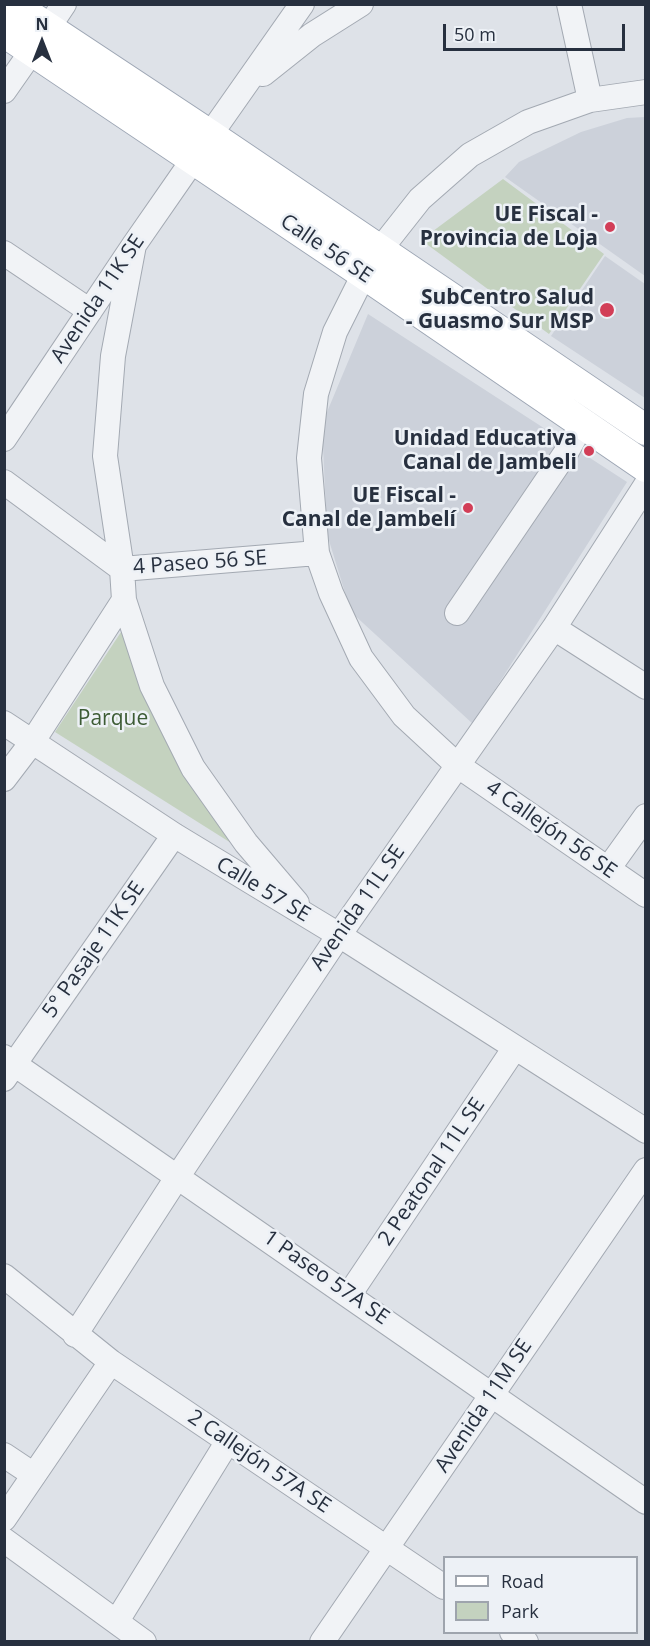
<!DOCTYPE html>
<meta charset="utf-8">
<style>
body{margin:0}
#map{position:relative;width:650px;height:1646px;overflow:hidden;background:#dee2e8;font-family:"Open Sans",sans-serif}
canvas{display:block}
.frame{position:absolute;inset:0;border:6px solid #27303f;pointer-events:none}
.legend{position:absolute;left:443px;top:1556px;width:195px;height:78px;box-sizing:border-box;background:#edf1f6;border:2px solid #9ea4ad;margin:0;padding:8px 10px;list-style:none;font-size:18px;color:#27303f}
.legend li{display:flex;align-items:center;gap:12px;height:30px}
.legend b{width:30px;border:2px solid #9ea4ad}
.north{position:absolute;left:12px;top:12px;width:60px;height:60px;-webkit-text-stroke:4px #edf1f6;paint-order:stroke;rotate:0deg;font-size:16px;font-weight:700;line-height:24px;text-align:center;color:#27303f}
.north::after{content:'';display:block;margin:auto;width:21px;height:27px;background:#27303f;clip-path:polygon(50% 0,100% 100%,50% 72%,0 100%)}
.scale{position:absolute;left:443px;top:24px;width:182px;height:27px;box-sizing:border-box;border:3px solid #27303f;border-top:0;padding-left:8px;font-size:18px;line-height:21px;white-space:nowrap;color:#27303f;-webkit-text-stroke:4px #edf1f6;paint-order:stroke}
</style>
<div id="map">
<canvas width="650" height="1646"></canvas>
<div class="frame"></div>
<ul class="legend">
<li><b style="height:8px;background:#fff"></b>Road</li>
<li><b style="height:16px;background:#c4d2bf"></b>Park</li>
</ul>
<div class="north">N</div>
<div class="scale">50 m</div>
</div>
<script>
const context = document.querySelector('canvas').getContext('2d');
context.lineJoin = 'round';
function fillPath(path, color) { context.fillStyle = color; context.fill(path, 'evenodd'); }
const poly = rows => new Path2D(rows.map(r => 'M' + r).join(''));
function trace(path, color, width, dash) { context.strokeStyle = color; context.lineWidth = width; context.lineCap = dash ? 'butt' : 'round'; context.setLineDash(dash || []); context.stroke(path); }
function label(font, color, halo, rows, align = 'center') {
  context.font = font + ' "Open Sans",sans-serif'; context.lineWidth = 5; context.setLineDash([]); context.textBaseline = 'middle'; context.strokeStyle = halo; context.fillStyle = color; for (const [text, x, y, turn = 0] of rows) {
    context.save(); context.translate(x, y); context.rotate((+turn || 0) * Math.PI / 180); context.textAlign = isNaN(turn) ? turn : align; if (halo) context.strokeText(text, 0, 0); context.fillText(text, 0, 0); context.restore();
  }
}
const built = poly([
 [645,117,646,117,645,276,505,177,519,162,581,132,627,118],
 [605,256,645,284,645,398,551,336],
 [368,314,627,482,473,724,351,612,327,534,322,424]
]);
const green = poly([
 [503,179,604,254,549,334,421,240],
 [125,626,239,848,55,732]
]);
const minor = poly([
 [569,4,590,100],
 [48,28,64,4],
 [263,74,312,35,361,4],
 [4,91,32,51],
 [210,135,302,4],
 [134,245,113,356,105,456,122,569,124,600,152,686,193,768,246,843,297,903],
 [379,251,420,199,470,155,528,122,590,100,646,92],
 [4,253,90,311],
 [364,274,335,332,316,394,309,458,317,553,331,593,361,658,404,716,457,765,646,895],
 [4,439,134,245,193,160],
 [4,482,122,569,317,553],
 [457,613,567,451,582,424],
 [554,628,646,687],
 [4,723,174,835,339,935,646,1131],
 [4,779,33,741,124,600],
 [608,869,646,816],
 [4,1057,646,1502],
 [4,1079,174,835],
 [4,1276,111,1362,444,1587],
 [349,1295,514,1049],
 [75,1335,178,1176,339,935,554,628,646,485],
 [4,1455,34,1475],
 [4,1519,111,1362],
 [4,1540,144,1642],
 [117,1621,228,1441],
 [512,1632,526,1642],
 [322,1642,646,1170]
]);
const major = poly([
 [12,4,210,135,646,430],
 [4,32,364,274,646,467]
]);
const markers = [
 [610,227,6,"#d23e57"],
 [607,310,8,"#d23e57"],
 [589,451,6,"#d23e57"],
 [468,508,6,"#d23e57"]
];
const poiNames = [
 ["UE Fiscal -",598,215],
 ["Provincia de Loja",598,239],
 ["SubCentro Salud",594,298],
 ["- Guasmo Sur MSP",594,322],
 ["Unidad Educativa",577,439],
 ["Canal de Jambeli",577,463],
 ["UE Fiscal -",456,496],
 ["Canal de Jambelí",456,520]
];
const streetNames = [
 ["Calle 56 SE",326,249,34],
 ["Avenida 11K SE",98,299,-56],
 ["4 Paseo 56 SE",200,563,-4],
 ["4 Callejón 56 SE",551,830,35],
 ["Calle 57 SE",263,890,31],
 ["Avenida 11L SE",358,908,-55],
 ["5° Pasaje 11K SE",94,950,-55],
 ["2 Peatonal 11L SE",432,1172,-56],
 ["1 Paseo 57A SE",326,1278,35],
 ["Avenida 11M SE",484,1406,-56],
 ["2 Callejón 57A SE",259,1462,34]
];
const parkNames = [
 ["Parque",113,719]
];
fillPath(built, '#ccd1da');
fillPath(green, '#c4d2bf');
trace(minor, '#a3a9b2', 26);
trace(major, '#9da6b4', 32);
trace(minor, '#f1f3f6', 24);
trace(major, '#fff', 30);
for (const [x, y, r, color] of markers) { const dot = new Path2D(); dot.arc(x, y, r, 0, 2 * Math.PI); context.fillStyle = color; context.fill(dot); trace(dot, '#edf1f6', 2); }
label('bold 21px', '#27303f', '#edf1f6', poiNames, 'right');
label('21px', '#27303f', '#edf1f6', streetNames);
label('21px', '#3c5b34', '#edf1f6', parkNames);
</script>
